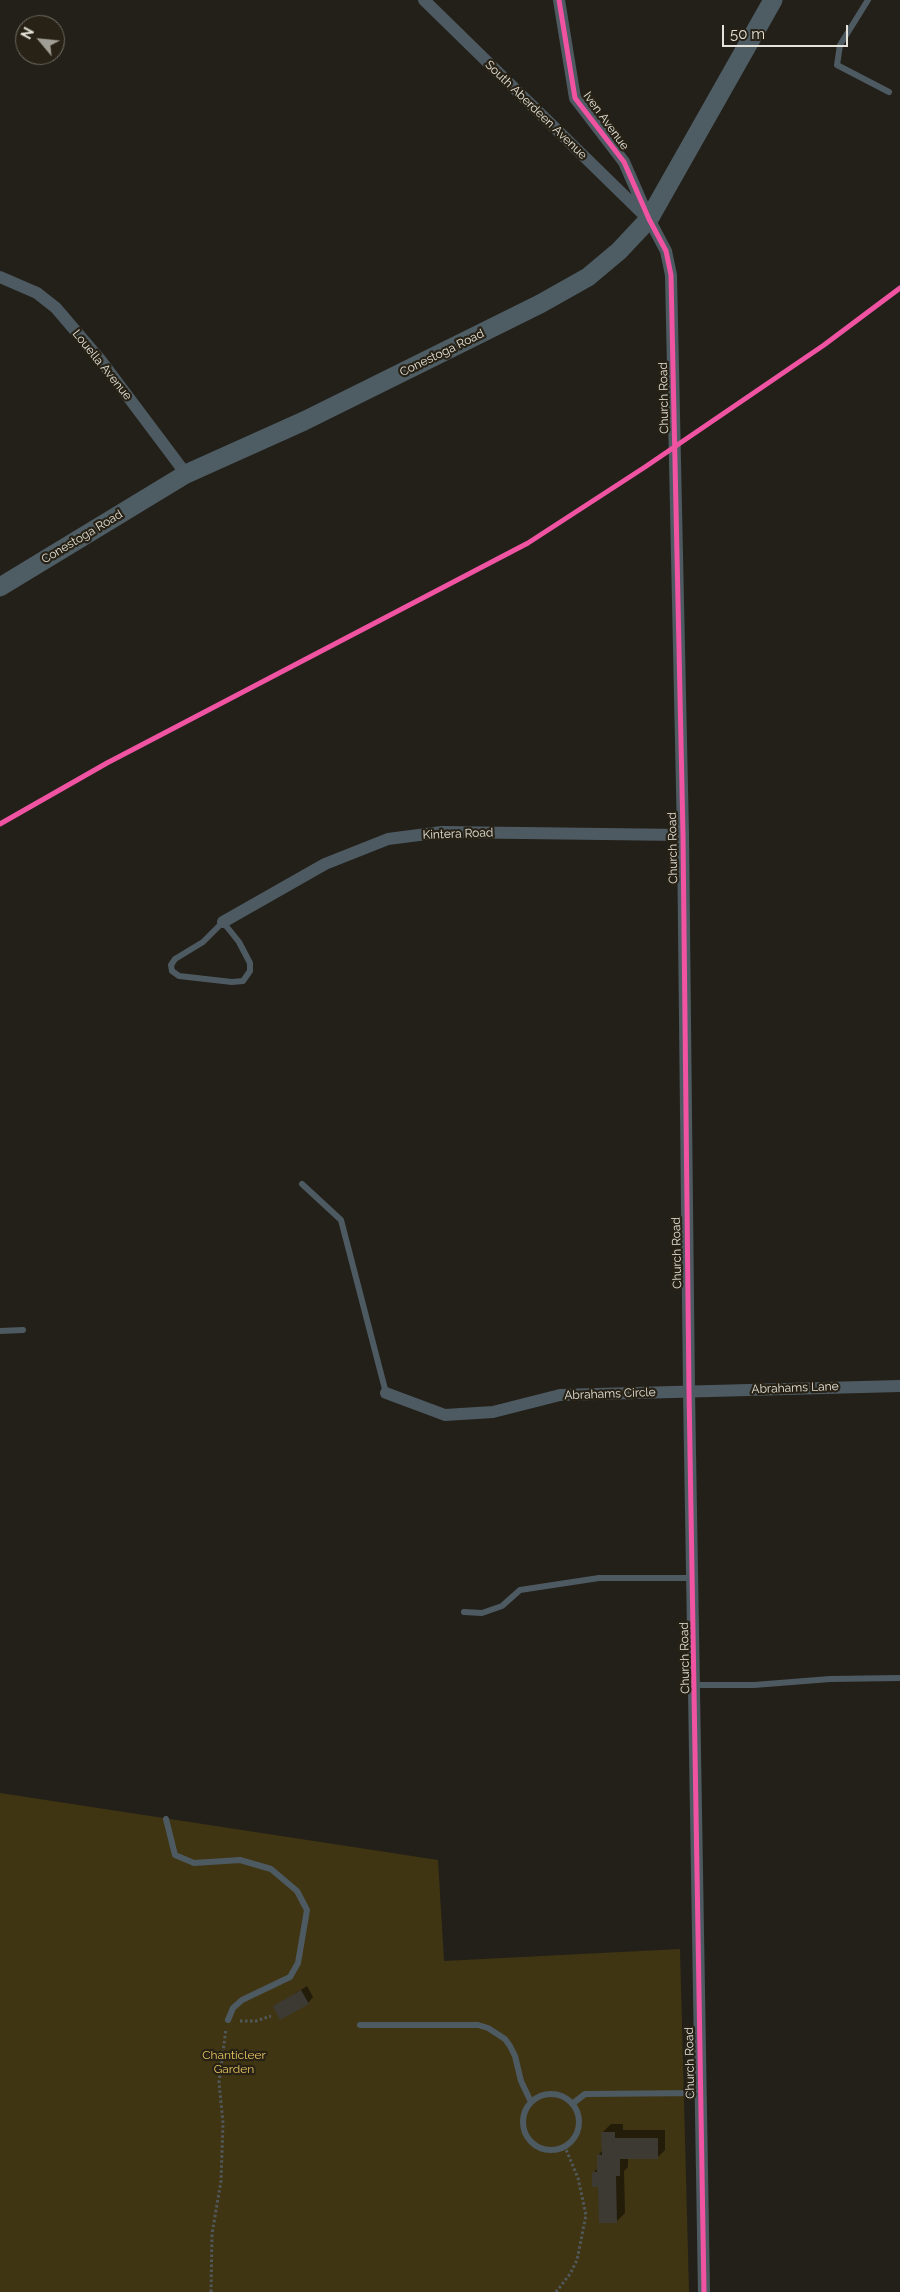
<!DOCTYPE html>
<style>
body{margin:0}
#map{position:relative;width:900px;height:2292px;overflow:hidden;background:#232019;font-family:Raleway,sans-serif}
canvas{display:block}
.north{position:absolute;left:15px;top:15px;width:50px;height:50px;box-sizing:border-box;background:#272215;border:1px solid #736f63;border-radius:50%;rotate:298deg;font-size:14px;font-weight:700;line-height:20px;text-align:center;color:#e5e2d9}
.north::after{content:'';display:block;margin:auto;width:18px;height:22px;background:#a19e96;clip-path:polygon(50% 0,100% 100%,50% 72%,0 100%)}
.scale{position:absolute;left:722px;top:25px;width:126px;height:22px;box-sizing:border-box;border:2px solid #e5e2d9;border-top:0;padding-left:6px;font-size:15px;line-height:18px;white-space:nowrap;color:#e5e2d9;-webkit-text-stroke:4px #272215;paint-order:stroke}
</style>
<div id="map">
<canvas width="900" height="2292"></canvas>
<div class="north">N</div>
<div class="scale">50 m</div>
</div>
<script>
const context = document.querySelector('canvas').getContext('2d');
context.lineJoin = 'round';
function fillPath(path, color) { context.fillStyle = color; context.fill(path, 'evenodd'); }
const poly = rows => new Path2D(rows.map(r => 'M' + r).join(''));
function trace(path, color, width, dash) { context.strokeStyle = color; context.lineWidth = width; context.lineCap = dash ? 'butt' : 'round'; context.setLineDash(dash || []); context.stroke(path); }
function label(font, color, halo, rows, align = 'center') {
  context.font = font + ' Raleway,sans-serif'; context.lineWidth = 4.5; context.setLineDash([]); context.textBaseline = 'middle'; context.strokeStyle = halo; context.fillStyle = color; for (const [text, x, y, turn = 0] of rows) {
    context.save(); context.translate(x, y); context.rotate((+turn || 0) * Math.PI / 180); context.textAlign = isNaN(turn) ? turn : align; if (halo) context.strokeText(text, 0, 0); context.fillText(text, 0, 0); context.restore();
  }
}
const green = poly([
 [0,1793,438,1860,444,1961,680,1949,689,2292,0,2292]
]);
const shadow = poly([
 [307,1986,313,1997,308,2003,274,2007],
 [611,2124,623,2124,623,2130,665,2130,665,2150,657,2158,628,2157,628,2167,624,2171,625,2213,617,2221,593,2173,599,2167,598,2155,603,2150,603,2132]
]);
const building = poly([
 [301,1990,309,2004,280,2020,273,2006],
 [601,2132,615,2132,615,2138,658,2138,658,2159,620,2159,620,2176,616,2176,617,2223,599,2223,598,2187,592,2187,592,2172,597,2172,597,2154,602,2155]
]);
const path = poly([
 [240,2021,256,2021,271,2016],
 [211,2292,212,2234,221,2181,223,2123,219,2082,226,2029],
 [556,2292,570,2274,577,2260,586,2215,578,2178,565,2147]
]);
const lane = poly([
 [868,0,840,45,837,65,889,92],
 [223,922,239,942,250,963,250,971,243,981,232,982,179,976,172,971,171,965,175,959,203,942,223,922],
 [302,1184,341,1220,386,1393],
 [0,1331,23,1330],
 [464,1612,482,1613,502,1606,520,1590,599,1578,692,1578],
 [695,1685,754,1685,830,1679,900,1678],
 [166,1819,175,1855,194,1863,240,1860,271,1869,297,1891,307,1910,298,1963,290,1977,242,2000,233,2008,228,2020],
 [360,2025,478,2025,488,2028,505,2039,510,2046,515,2056,521,2081,531,2102],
 '523 2122a28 28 0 1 1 56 0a28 28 0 1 1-56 0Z',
 [572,2104,585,2094,701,2093]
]);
const street = poly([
 [424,0,644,215],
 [559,0,575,98,624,162,649,219,666,251,671,275,683,835,689,1391,704,2292],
 [0,277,37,293,56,308,102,362,186,474],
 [223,922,325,864,388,839,442,832,683,835],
 [386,1393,445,1415,493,1412,560,1395,900,1386]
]);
const secondary = poly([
 [0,587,186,474,304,421,540,304,588,277,619,251,649,219,773,0]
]);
const cycleway = poly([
 [559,0,575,98,624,162,649,219,666,251,671,275,683,835,689,1391,704,2292],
 [0,824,107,763,528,543,645,467,824,345,900,288]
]);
const streetNames = [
 ["South Aberdeen Avenue",536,110,44],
 ["Iven Avenue",606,121,54],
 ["Conestoga Road",442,353,-26],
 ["Louella Avenue",102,365,51],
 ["Church Road",664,398,-91],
 ["Conestoga Road",82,537,-31],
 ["Kintera Road",458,834,-2],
 ["Church Road",673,848,-91],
 ["Church Road",677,1253,-91],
 ["Abrahams Lane",795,1388,-2],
 ["Abrahams Circle",610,1394,-2],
 ["Church Road",685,1658,-91],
 ["Church Road",690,2063,-91]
];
const parkNames = [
 ["Chanticleer",234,2055],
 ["Garden",234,2069]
];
fillPath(green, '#403512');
fillPath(shadow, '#0007');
fillPath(building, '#3d3a34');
trace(path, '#51585b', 3, [2.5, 2.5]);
trace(lane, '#4e5a62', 6);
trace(street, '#4e5a62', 12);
trace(secondary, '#4e5c64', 19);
trace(cycleway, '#f153a3', 5);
label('12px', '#e5e2d9', '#272215', streetNames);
label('12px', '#e8c561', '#272215', parkNames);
</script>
